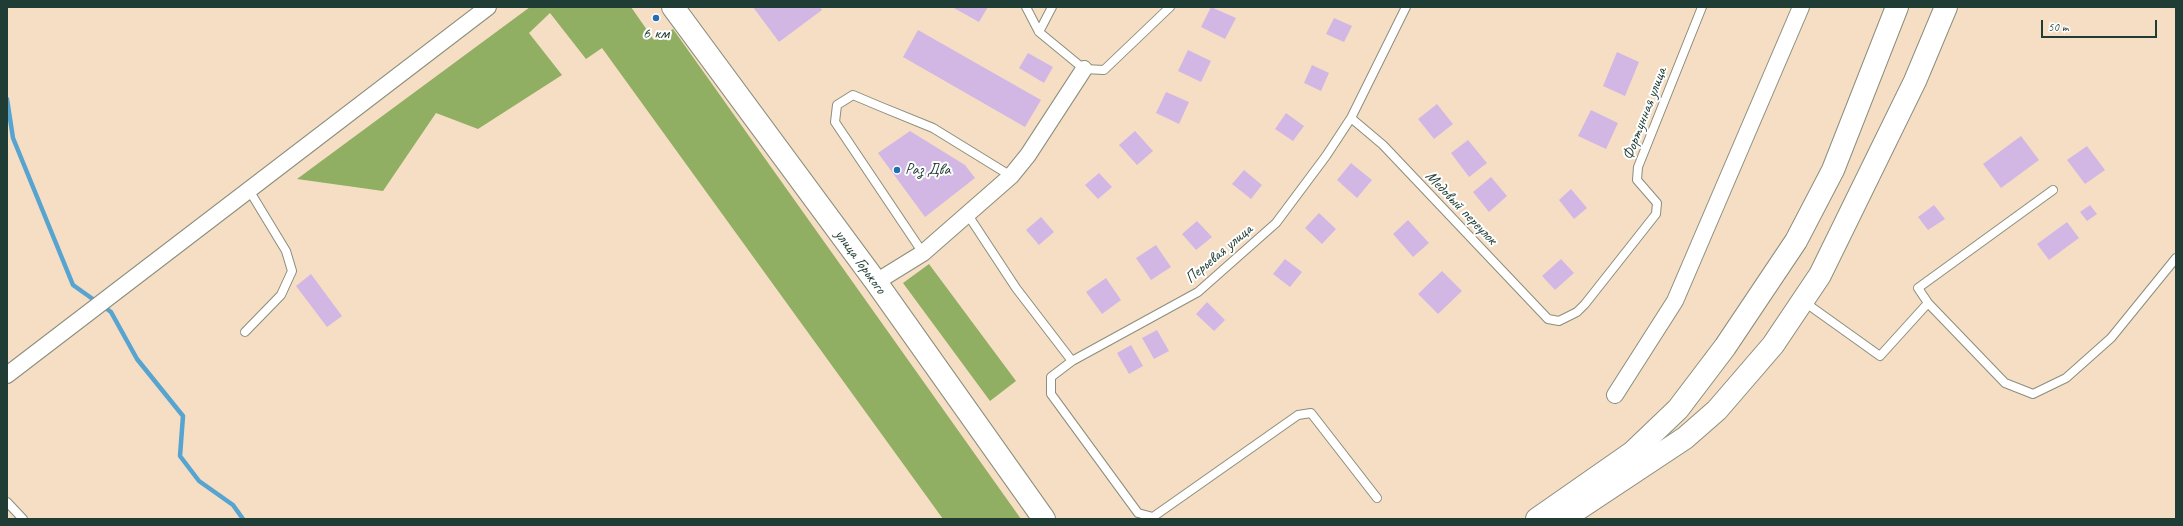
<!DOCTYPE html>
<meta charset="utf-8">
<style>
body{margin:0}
#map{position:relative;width:2183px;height:526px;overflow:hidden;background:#f6dec4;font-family:Caveat,sans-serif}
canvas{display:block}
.frame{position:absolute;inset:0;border:8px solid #1f3d34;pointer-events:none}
.scale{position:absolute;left:2041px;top:20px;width:116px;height:18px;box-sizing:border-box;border:2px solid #1f3d34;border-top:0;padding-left:5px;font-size:12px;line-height:14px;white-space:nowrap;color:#1f3d34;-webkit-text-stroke:3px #fff;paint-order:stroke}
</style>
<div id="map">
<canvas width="2183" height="526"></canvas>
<div class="frame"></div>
<div class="scale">50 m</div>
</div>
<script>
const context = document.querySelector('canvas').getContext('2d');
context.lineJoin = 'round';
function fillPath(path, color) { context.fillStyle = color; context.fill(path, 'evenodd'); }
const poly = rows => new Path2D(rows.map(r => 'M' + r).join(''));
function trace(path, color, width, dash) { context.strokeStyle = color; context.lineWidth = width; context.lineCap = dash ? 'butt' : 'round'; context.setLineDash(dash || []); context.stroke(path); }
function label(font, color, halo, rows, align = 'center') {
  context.font = font + ' Caveat,sans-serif'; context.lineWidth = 4; context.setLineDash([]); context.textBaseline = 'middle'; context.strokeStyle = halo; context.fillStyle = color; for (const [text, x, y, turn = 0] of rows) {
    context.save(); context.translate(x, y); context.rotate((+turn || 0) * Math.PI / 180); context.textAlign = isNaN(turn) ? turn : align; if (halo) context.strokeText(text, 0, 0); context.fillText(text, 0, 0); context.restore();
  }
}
const forest = poly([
 [530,7,631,7,654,40,673,29,1021,519,943,519,602,48,586,59,550,13,529,33,562,75,478,129,436,113,383,191,297,179],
 [929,264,1016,381,990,401,903,283]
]);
const stream = poly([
 [7,99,13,138,73,285,97,302],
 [103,306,111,312,137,359,183,416,180,456,199,481,233,505,243,519]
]);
const building = poly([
 [753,7,820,7,822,10,779,42],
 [952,7,988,7,979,22],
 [1211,7,1236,18,1225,39,1201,27],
 [1334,18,1352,26,1344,42,1326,34],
 [918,30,1041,100,1025,127,903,57],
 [1188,50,1211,61,1201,82,1178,71],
 [1617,52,1639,62,1625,96,1603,86],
 [1028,53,1053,67,1044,83,1019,68],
 [1312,65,1329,73,1321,91,1304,83],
 [1166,92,1189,102,1179,124,1156,113],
 [1437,104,1453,124,1434,139,1418,119],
 [1591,110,1618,123,1606,149,1578,136],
 [1286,113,1304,126,1293,141,1275,129],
 [910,131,965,165,975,178,925,217,878,153],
 [1135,131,1153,151,1137,165,1119,145],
 [2021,136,2039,160,2001,188,1983,164],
 [1468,140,1487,163,1469,177,1451,153],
 [2087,146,2105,170,2085,184,2067,160],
 [1351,163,1372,180,1357,198,1337,180],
 [1244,170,1262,185,1251,199,1232,184],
 [1099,173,1112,187,1098,199,1085,185],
 [1491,177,1507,196,1489,212,1473,192],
 [1571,189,1587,208,1574,219,1559,200],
 [1934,205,1945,219,1928,230,1918,217],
 [2090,205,2097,214,2087,221,2080,212],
 [1319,213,1336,229,1322,244,1305,228],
 [1041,217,1054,232,1039,245,1026,230],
 [1408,220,1429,243,1413,257,1393,234],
 [1197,221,1212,237,1196,250,1182,234],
 [2067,222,2079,238,2049,260,2037,244],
 [1156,245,1171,267,1151,280,1136,258],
 [1285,259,1302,272,1290,287,1273,274],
 [1561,259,1574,273,1555,290,1542,276],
 [1442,271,1462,291,1438,314,1418,294],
 [311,274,342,316,327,327,296,286],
 [1106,278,1121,300,1102,314,1086,292],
 [1207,302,1225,320,1214,331,1196,314],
 [1157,330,1169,351,1154,359,1142,338],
 [1131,345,1143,366,1129,374,1117,353]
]);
const service = poly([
 [1026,7,1039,32,1084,69,1104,70,1170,7],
 [1039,32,1052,7],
 [1351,118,1383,145,1548,319,1559,321,1577,312,1585,304,1656,214,1657,203,1637,180,1638,167,1702,7],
 [968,215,1016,288,1072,361,1198,292,1276,223,1326,156,1351,118,1406,7],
 [923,253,835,122,837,105,853,95,879,106,933,128,1011,176],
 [1803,301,1880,356,1928,303,2005,383,2033,394,2066,378,2111,338,2176,258],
 [1928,303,1918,288,2053,190],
 [245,332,281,295,292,271,286,251,249,190],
 [1072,361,1051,377,1051,394,1138,513,1153,517,1298,415,1311,413,1377,498],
 [7,502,23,519]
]);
const minor = poly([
 [876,282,923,253,1011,176,1028,155,1084,69],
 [7,375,488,7],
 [1615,395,1675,301,1801,7]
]);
const primary = poly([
 [673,7,876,282,1044,519],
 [1563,519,1685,438,1717,410,1773,345,1820,275,1915,81,1946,7]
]);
const trunk = poly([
 [1537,519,1633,452,1678,409,1725,347,1796,241,1833,170,1897,7]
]);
const markers = [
 [656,18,4,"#1f6fb2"],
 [897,170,4,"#1f6fb2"]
];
const poiNames = [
 ["6 км",656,34],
 ["Раз Два",905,170,"left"]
];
const streetNames = [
 ["Фортунная улица",1645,114,-69],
 ["Медовый переулок",1461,208,46],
 ["Перьевая улица",1219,254,-40],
 ["улица Горького",860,262,54]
];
fillPath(forest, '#90af62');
trace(stream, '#57a4d0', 4.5);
fillPath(building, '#d2b7e5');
trace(service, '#8a8e7c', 10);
trace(minor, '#8a8e7c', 18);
trace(primary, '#8a8e7c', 24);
trace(trunk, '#8a8e7c', 24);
trace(service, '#fff', 8);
trace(minor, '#fff', 16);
trace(primary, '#fff', 22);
trace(trunk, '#fff', 22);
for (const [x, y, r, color] of markers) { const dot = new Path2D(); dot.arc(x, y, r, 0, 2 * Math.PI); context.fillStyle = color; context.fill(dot); trace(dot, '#fff', 1.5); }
label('16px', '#1f3d34', '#fff', poiNames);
label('16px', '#1f3d34', '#fff', streetNames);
</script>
